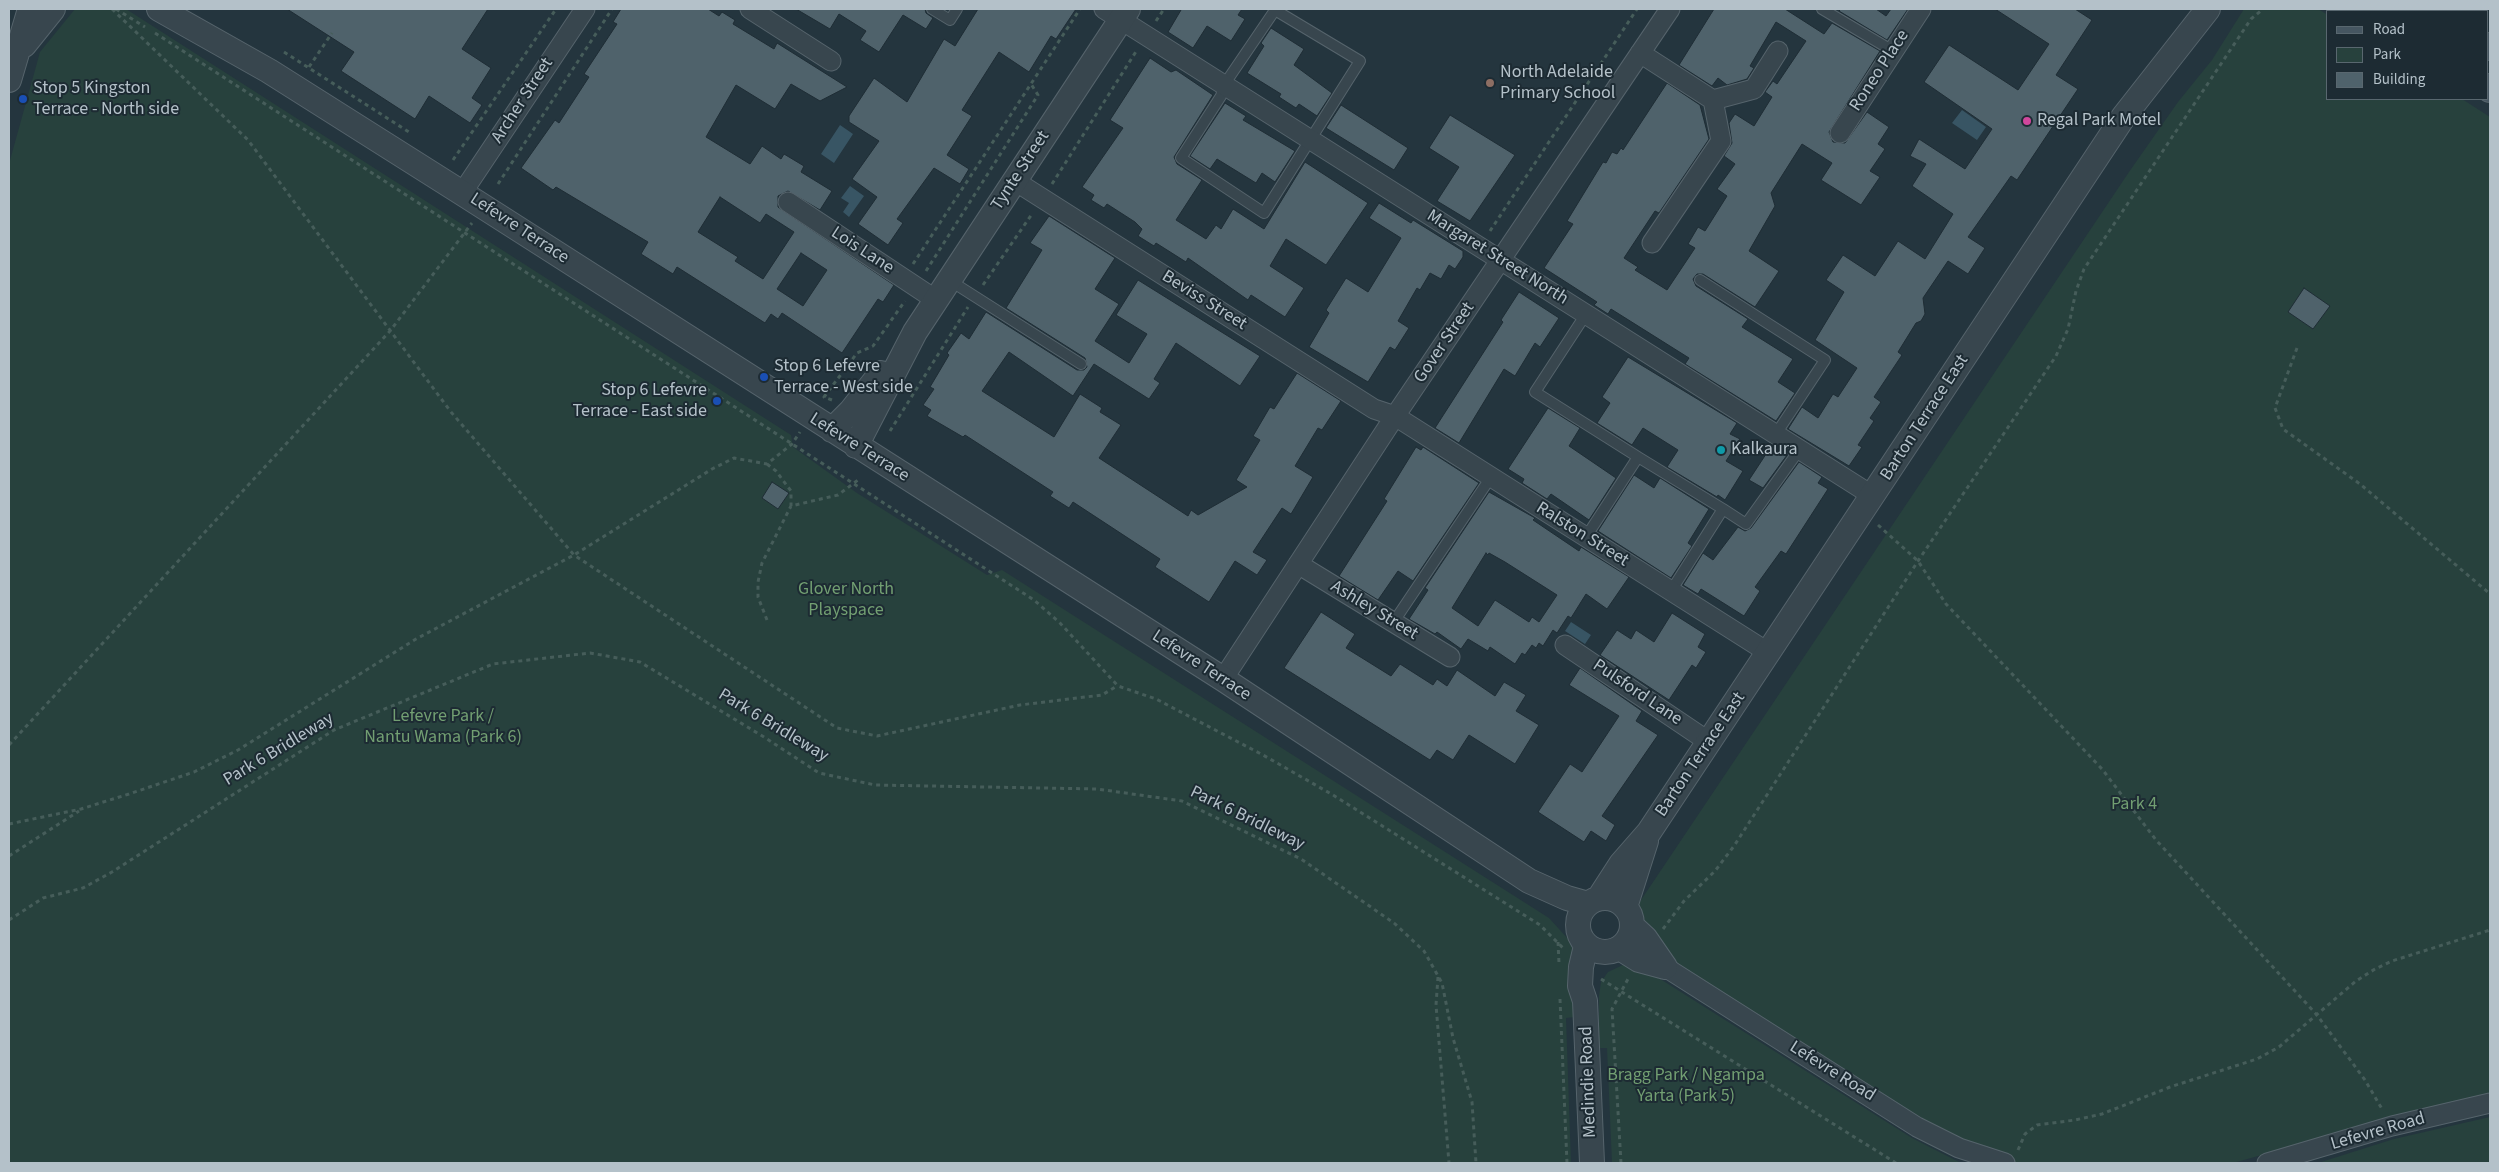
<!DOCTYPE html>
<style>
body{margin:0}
#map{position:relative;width:2499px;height:1172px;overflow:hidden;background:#24353e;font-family:"Source Sans 3",sans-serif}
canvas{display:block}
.frame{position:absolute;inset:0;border:10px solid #b4c1c9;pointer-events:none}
.legend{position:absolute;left:2326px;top:10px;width:162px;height:90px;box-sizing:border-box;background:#1d2b33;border:1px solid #59676f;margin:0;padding:6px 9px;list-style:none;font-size:15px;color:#b4c1c9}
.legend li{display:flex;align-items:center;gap:10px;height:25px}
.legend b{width:25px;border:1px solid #59676f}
</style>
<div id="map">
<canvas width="2499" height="1172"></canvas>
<div class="frame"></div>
<ul class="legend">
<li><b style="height:6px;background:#465661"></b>Road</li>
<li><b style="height:14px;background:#27413d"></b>Park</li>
<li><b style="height:14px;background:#4f626b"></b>Building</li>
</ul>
</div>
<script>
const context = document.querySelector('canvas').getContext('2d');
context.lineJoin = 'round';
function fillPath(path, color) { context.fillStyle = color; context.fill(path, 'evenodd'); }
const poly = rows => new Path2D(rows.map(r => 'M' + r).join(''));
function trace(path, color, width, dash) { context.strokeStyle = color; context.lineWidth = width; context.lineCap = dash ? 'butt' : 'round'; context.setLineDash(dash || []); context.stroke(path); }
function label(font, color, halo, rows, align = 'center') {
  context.font = font + ' "Source Sans 3",sans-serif'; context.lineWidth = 4; context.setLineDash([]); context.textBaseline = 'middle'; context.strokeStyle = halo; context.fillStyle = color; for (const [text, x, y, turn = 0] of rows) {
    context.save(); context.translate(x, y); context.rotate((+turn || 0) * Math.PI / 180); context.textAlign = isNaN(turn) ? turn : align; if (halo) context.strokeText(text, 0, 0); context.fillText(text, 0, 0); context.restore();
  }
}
const green = poly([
 [75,9,126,9,791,435,793,447,857,493,987,575,1002,570,1549,918,1579,951,1575,1017,1566,1018,1571,1163,9,1163,9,164,40,52],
 [2244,9,2318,9,2328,15,2328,99,2462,99,2490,117,2490,1094,2391,1119,2233,1163,2015,1163,1960,1146,1667,965,1644,923,1639,903,2129,172,2178,102,2212,60],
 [1623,965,1632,965,1646,970,1912,1138,1961,1163,1612,1163,1607,1048,1599,1048,1599,996,1601,982,1608,972],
 [2490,1117,2490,1163,2318,1163,2394,1139]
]);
const water = poly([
 [1962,110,1986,127,1977,140,1952,123],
 [840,125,853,134,834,163,821,154],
 [850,186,864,196,849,217,843,212,849,203,841,198],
 [1571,622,1591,635,1585,644,1565,631]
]);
const building = poly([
 [287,9,488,9,462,49,491,68,472,98,482,105,470,123,429,96,415,119,341,71,354,52,287,9],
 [621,9,708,9,719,16,722,12,735,20,733,24,774,49,777,43,847,87,820,101,791,84,775,109,736,85,706,137,750,164,762,146,781,159,784,154,804,166,801,172,832,191,820,210,788,191,778,196,778,207,894,285,883,302,878,299,842,353,782,313,778,319,771,314,765,323,677,267,673,274,641,254,648,242,556,187,553,190,521,168,555,120,559,123,589,77,584,74,617,24,613,22,621,9],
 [720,197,760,223,766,214,794,232,763,279,735,261,738,257,698,232,720,197],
 [801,253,827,270,803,306,777,289,801,253],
 [796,9,925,9,926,13,933,18,926,29,903,15,879,52,860,40,866,31,839,14,830,29,796,9],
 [978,9,1076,9,1056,39,1051,36,1029,72,999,52,962,110,972,116,947,155,969,169,960,184,934,168,897,219,903,223,888,245,858,224,877,197,852,179,879,141,849,122,849,116,874,78,907,102,944,39,955,46,978,9],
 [1179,9,1242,9,1238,15,1245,19,1231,41,1207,26,1193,48,1168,32,1181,10,1179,9],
 [1714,9,1785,9,1824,34,1832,23,1880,51,1829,132,1833,142,1845,143,1867,112,1889,127,1878,144,1885,149,1870,171,1880,177,1861,205,1821,180,1832,163,1802,144,1771,193,1775,206,1749,251,1779,271,1755,307,1703,274,1697,274,1693,279,1696,286,1748,319,1742,327,1793,359,1778,382,1795,393,1776,421,1685,364,1689,358,1611,309,1608,314,1594,305,1597,302,1544,268,1573,224,1567,221,1603,162,1606,163,1612,152,1617,154,1621,148,1623,150,1667,83,1700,105,1709,139,1659,213,1655,211,1624,258,1638,267,1635,270,1667,290,1695,248,1688,244,1698,227,1705,231,1727,196,1717,189,1735,164,1724,156,1732,143,1729,123,1735,114,1754,126,1772,97,1765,92,1773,81,1777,84,1806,41,1776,22,1750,66,1754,68,1747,79,1727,85,1718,78,1712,86,1679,65,1714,9],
 [1841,9,1876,9,1886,16,1891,9,1908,9,1887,40,1839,11,1841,9],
 [1995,9,2075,9,2092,20,2056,75,2078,89,2017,180,2011,176,1968,237,1985,248,1968,274,1948,261,1923,298,1925,314,1921,321,1916,323,1898,352,1902,355,1874,397,1881,402,1870,418,1874,421,1858,445,1862,447,1849,466,1788,429,1802,407,1818,418,1833,394,1838,397,1857,368,1815,340,1844,292,1826,280,1843,255,1875,276,1898,241,1925,259,1953,214,1912,186,1926,164,1910,156,1919,139,1965,169,1992,129,1924,82,1949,45,2018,90,2049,44,1995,9],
 [1271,28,1304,49,1294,65,1332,93,1317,116,1299,104,1296,108,1279,97,1281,94,1247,73,1264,46,1261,43,1271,28],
 [1150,58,1171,72,1176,70,1213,95,1174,157,1177,164,1202,180,1176,220,1206,239,1216,225,1221,229,1233,209,1264,229,1305,162,1368,203,1326,265,1286,239,1270,266,1304,288,1285,317,1251,295,1248,300,1188,258,1186,262,1156,243,1154,246,1138,236,1142,229,1135,222,1107,204,1104,208,1091,200,1094,195,1082,187,1123,128,1110,120,1150,58],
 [1225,103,1246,116,1243,120,1295,151,1275,182,1262,173,1256,183,1217,159,1210,169,1190,156,1225,103],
 [1341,105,1408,148,1394,170,1326,128,1341,105],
 [1450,115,1515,155,1470,221,1437,201,1459,167,1429,148,1450,115],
 [1379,203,1411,223,1413,220,1463,251,1463,257,1455,269,1449,265,1441,279,1430,273,1420,290,1417,288,1398,321,1409,328,1395,350,1390,347,1368,382,1309,347,1329,313,1326,310,1346,278,1368,292,1401,238,1369,218,1379,203],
 [1049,216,1115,258,1095,289,1119,304,1095,341,1129,363,1147,334,1116,315,1138,280,1260,356,1240,386,1176,343,1154,379,1160,383,1149,399,1094,364,1073,396,1009,352,982,391,1054,437,1080,394,1102,408,1100,412,1121,425,1099,458,1188,516,1191,510,1198,515,1247,487,1236,480,1260,440,1253,436,1270,407,1274,409,1297,373,1341,401,1322,430,1318,428,1295,466,1313,477,1291,514,1282,508,1253,552,1267,560,1257,575,1235,561,1209,602,1155,567,1160,559,1073,502,1069,508,1050,496,1053,492,965,435,963,437,927,416,931,410,923,405,934,389,930,387,949,355,947,353,961,333,969,339,986,312,1077,370,1084,370,1087,367,1085,358,1006,308,1042,250,1030,243,1049,216],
 [2304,288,2330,306,2313,329,2288,312,2304,288],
 [1519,292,1559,318,1540,347,1535,343,1515,376,1504,369,1459,443,1435,428,1503,322,1501,320,1519,292],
 [1628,357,1737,423,1730,434,1740,439,1726,461,1743,471,1725,500,1718,495,1717,497,1667,467,1678,450,1643,428,1632,445,1597,423,1610,403,1602,397,1628,357],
 [1548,408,1580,428,1569,446,1616,478,1589,520,1551,494,1547,499,1522,483,1524,479,1508,469,1548,408],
 [1772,445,1787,455,1763,488,1749,480,1772,445],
 [1416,447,1421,450,1423,447,1479,483,1413,581,1398,571,1378,600,1339,576,1387,501,1384,499,1416,447],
 [1799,462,1822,477,1818,483,1828,489,1786,554,1781,551,1755,587,1760,591,1744,616,1701,589,1698,594,1683,585,1703,553,1713,560,1738,527,1745,531,1751,528,1799,462],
 [1634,475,1654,488,1660,478,1709,509,1688,543,1692,546,1671,578,1598,531,1634,475],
 [772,482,789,493,778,509,762,498,772,482],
 [1489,492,1535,518,1533,520,1579,551,1581,547,1629,577,1607,609,1586,594,1571,618,1568,616,1557,633,1553,630,1543,646,1539,643,1536,648,1532,645,1525,655,1522,653,1515,664,1490,647,1488,651,1468,639,1461,649,1437,632,1435,634,1409,619,1428,590,1425,588,1489,492],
 [1486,553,1488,555,1489,553,1505,562,1557,595,1539,622,1532,617,1529,622,1495,600,1478,626,1452,608,1486,553],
 [1321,612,1355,634,1346,648,1391,676,1400,664,1433,685,1437,679,1447,686,1457,670,1495,696,1504,682,1526,695,1516,711,1539,725,1515,764,1469,735,1453,760,1437,750,1430,760,1284,668,1321,612],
 [1672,613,1705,634,1698,647,1706,652,1696,668,1692,665,1669,700,1600,655,1617,630,1631,639,1636,630,1654,642,1672,613],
 [1580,668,1642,711,1636,721,1658,735,1602,816,1615,825,1606,841,1591,831,1584,842,1538,812,1570,764,1582,772,1619,716,1569,685,1580,668]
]);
const path = poly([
 [112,9,248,140,451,412,574,555,837,728,877,736,1020,705,1102,695,1117,686],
 [116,9,145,27],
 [2334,9,2338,11],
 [1156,21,1164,9],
 [155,33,1034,600,1060,623,1118,686,1156,699,1263,755,1333,795,1540,925,1564,949],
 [284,52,412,134],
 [309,67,332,33],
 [453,160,556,9],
 [498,184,612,9],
 [1052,184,1137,50],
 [1490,231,1637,9],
 [913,264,1080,9],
 [926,271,1038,95,1031,84],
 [983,285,1032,214],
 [2297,348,2275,408,2283,429,2360,484,2489,593],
 [832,400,824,397,857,353,873,346,905,301],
 [890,431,968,307],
 [767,464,776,471,791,491,791,506,838,495,858,480],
 [1878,525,1918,561,1946,604,2102,769,2156,840,2317,1015,2365,1080,2382,1109],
 [767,620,758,597,758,582,762,563,791,506],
 [9,745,390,331,472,223],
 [9,824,81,809,129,794,194,772,238,750,416,639,574,555,712,469,734,458,767,464,792,444,800,432],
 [9,856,79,811],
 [9,920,43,898,83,888,112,872,334,730,493,664,590,653,640,662,764,737,819,773,875,785,1097,789,1182,801,1301,859,1394,923,1424,951,1442,983,1453,1038,1472,1102,1476,1163],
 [1663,929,1684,901,1715,871,1734,846,1918,561,2056,356,2068,329,2076,291,2084,269,2251,19,2263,9],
 [1558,942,1559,963],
 [1438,977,1436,1005,1449,1163],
 [1601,979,1896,1163],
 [1560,999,1567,1163],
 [2018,1150,2025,1134,2037,1125,2075,1120,2102,1114,2170,1087,2257,1059,2279,1047,2356,981,2375,969,2392,961,2490,930],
 [1621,1163,1612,1009,1629,977]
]);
const service = poly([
 [932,9,950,20,957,9],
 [1822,9,1893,51],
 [1275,10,1360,61,1264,213,1181,158,1221,96,1224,85,1275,10],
 [949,280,1081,364],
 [1700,280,1825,360,1776,434],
 [1586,314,1535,392,1638,457],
 [1723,509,1746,524,1800,449],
 [1586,537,1638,457,1723,509,1671,591],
 [1393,623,1491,477]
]);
const minor = poly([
 [750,9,831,61],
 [1104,9,1873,496],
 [1640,53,1713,100,1754,89,1778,51],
 [1840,133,1921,9],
 [1015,181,1374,409,1395,416,1769,653],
 [462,193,585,9],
 [788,202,936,300],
 [1652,243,1721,141,1713,100],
 [1298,564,1450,657],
 [1565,645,1709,742],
 [1223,679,1395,416,1670,9],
 [1665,967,1917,1127,1959,1148,2005,1163],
 [2267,1163,2392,1126,2490,1103]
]);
const tertiary = poly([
 [159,9,269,71,462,193,1223,679,1529,881,1567,898,1588,904],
 [24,45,53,9],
 [9,80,30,9],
 [832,430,851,411,881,373],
 [856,446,915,332,1128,9],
 '1578 925a27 27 0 1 1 54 0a27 27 0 1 1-54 0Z',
 [1599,898,1621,864,1649,832,2124,116,2208,9],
 [1625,907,1646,841],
 [1632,926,1645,938,1665,967],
 [1586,946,1581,967,1580,986,1585,1001,1592,1163],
 [1620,948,1639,960,1665,967]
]);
const secondary = poly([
 [2376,9,2379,11],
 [2433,9,2437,11],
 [2488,46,2490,47],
 [2488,87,2490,89]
]);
const markers = [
 [1490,83,5,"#8d6e63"],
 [23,99,5,"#1a4fb4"],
 [2027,121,5,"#d1479c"],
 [764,377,5,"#1a4fb4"],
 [717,401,5,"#1a4fb4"],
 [1721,450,5,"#0f9aa8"]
];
const streetNames = [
 ["Roneo Place",1880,71,-57],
 ["Archer Street",523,101,-57],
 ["Tynte Street",1021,171,-57],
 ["Lefevre Terrace",519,229,33],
 ["Lois Lane",862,251,33],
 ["Margaret Street North",1497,258,32],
 ["Beviss Street",1204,301,32],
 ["Gover Street",1445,343,-56],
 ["Barton Terrace East",1925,418,-57],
 ["Lefevre Terrace",859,448,32],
 ["Ralston Street",1582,535,32],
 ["Ashley Street",1374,611,31],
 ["Lefevre Terrace",1201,666,33],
 ["Pulsford Lane",1637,693,34],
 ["Park 6 Bridleway",773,726,31],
 ["Park 6 Bridleway",279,750,-31],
 ["Barton Terrace East",1701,755,-56],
 ["Park 6 Bridleway",1247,819,26],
 ["Lefevre Road",1832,1072,32],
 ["Medindie Road",1589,1082,-92],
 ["Lefevre Road",2378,1132,-16]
];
const poiNames = [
 ["North Adelaide",1500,73],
 ["Primary School",1500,94],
 ["Stop 5 Kingston",33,89],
 ["Terrace - North side",33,110],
 ["Regal Park Motel",2037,121],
 ["Stop 6 Lefevre",774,367],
 ["Terrace - West side",774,388],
 ["Stop 6 Lefevre",707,391,"right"],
 ["Terrace - East side",707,412,"right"],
 ["Kalkaura",1731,450]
];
const parkNames = [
 ["Glover North",846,590],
 ["Playspace",846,611],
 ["Lefevre Park /",443,717],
 ["Nantu Wama (Park 6)",443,738],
 ["Park 4",2134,805],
 ["Bragg Park / Ngampa",1686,1076],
 ["Yarta (Park 5)",1686,1097]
];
fillPath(green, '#27413d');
fillPath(water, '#385564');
fillPath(building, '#4f626b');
trace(building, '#1f2d35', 1);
trace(service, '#56646c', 12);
trace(minor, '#56646c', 21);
trace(tertiary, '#56646c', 26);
trace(secondary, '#56646c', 28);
trace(path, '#465d5a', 3, [4, 4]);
trace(service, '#38464e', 10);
trace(minor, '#38464e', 19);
trace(tertiary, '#38464e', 24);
trace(secondary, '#465661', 26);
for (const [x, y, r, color] of markers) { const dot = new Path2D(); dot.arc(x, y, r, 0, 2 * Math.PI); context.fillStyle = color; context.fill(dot); trace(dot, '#1d2b33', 2); }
label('18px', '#b4c1c9', '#1d2b33', streetNames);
label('18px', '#b4c1c9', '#1d2b33', poiNames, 'left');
label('18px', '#729f72', '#1d2b33', parkNames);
</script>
